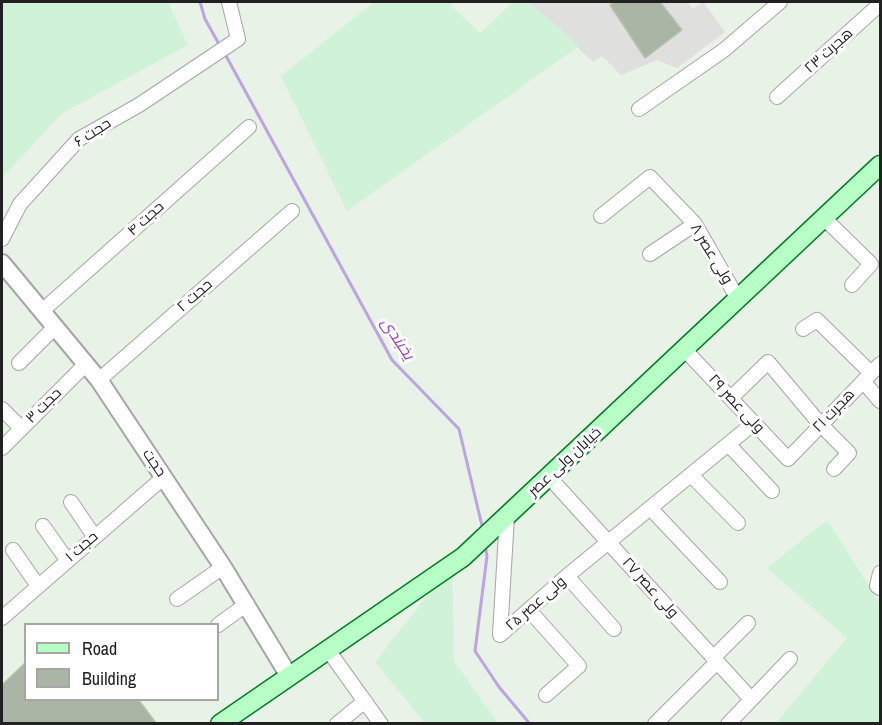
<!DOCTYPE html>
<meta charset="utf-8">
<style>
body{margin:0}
#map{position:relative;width:882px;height:725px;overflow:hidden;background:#e8f2e6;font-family:"Archivo Narrow",sans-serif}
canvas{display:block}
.frame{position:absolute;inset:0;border:3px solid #212121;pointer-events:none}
.legend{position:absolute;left:24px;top:623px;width:195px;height:78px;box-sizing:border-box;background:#fff;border:2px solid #a6a6a6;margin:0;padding:8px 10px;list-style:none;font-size:18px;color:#212121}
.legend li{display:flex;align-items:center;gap:12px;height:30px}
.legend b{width:30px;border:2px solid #a6a6a6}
</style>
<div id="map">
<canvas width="882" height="725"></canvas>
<div class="frame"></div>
<ul class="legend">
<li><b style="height:8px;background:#b7ffc7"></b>Road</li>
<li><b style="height:16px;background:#abb5a5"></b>Building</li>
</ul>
</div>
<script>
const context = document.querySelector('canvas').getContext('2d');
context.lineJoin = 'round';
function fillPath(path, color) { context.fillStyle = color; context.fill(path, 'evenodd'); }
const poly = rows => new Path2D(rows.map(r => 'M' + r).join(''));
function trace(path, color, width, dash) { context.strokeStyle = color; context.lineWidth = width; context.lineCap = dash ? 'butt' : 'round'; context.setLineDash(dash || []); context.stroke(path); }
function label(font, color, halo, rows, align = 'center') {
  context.font = font + ' "Archivo Narrow",Cairo,sans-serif'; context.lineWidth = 6; context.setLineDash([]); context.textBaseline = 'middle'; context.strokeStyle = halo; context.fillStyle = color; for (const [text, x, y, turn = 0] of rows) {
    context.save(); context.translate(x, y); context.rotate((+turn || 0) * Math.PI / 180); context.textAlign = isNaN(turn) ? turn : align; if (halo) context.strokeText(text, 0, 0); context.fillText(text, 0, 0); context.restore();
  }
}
const residential = poly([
 [529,2,687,2,693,9,703,2,725,32,677,68,657,60,621,75,602,56,593,62]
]);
const farmland = poly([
 [2,2,168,2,188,45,61,114,2,178],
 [374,2,453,2,451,5,480,33,513,2,529,2,579,46,347,211,281,76],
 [827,520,880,603,880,723,776,723,847,638,767,568],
 [452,564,454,661,498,723,425,723,375,662]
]);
const stream = poly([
 [200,2,205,19,220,46],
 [225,54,392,360,459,429,483,530],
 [485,545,487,556,475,651,499,687,530,724]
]);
const building = poly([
 [615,2,660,2,682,30,645,58,610,5,615,2],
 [26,662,26,699,138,699,156,723,2,723,2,685,26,662]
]);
const minor = poly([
 [777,97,880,4],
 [639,109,724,50,780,2],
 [601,216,650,177,695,224,738,299],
 [824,218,871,264,852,285],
 [2,239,20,204,79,139,139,105,238,39,229,2],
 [650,254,695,224],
 [42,311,249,127],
 [803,329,817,320,871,373],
 [685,350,788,459,880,364],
 [19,363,55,327],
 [99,380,292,211],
 [863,381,880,401],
 [731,398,768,362,821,425,849,453,834,469],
 [2,409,21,428],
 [728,444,772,491],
 [2,448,86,364],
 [691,475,738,523],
 [549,477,751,699],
 [71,502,94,536],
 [650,508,720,582],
 [507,516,500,635,567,576,754,423],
 [43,526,67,560],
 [13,550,38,586],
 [880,573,877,586,880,588],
 [567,576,614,629],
 [177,599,223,567],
 [529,610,579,666,546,695],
 [2,618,164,477],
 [218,625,247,604],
 [328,650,381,724],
 [713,658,748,623],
 [337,724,365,701],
 [655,724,717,662],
 [728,724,790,659]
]);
const tertiary = poly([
 [2,263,99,380,223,567,289,676]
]);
const secondary = poly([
 [220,724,463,557,880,165]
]);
const streetNames = [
 ["هجرت ۲۳",829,51,-42],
 ["حجت ۶",93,133,-33],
 ["حجت ۴",146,219,-42],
 ["ولی عصر ۸",711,254,59],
 ["حجت ۲",195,296,-41],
 ["ولی عصر ۲۹",736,404,47],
 ["حجت ۳",44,406,-45],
 ["هجرت ۲۱",834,411,-46],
 ["خیابان ولی عصر",565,462,-43],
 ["حجت",154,463,56],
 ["حجت ۱",82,547,-41],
 ["ولی عصر ۲۷",650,588,48],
 ["ولی عصر ۲۵",536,604,-41]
];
const waterNames = [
 ["یخبندی",397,339,57]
];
fillPath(residential, '#dfdfde');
fillPath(farmland, '#d0f2d9');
trace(stream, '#bda3e4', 3);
fillPath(building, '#abb5a5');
trace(building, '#b3c5a7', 1.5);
trace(minor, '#a5a5a5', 16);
trace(tertiary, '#a5a5a5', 20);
trace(secondary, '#007f24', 21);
trace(minor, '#fff', 14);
trace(tertiary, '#fff', 16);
trace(secondary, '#b7ffc7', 18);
label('15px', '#212121', '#fff', streetNames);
label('italic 16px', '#9342bb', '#fff', waterNames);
</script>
